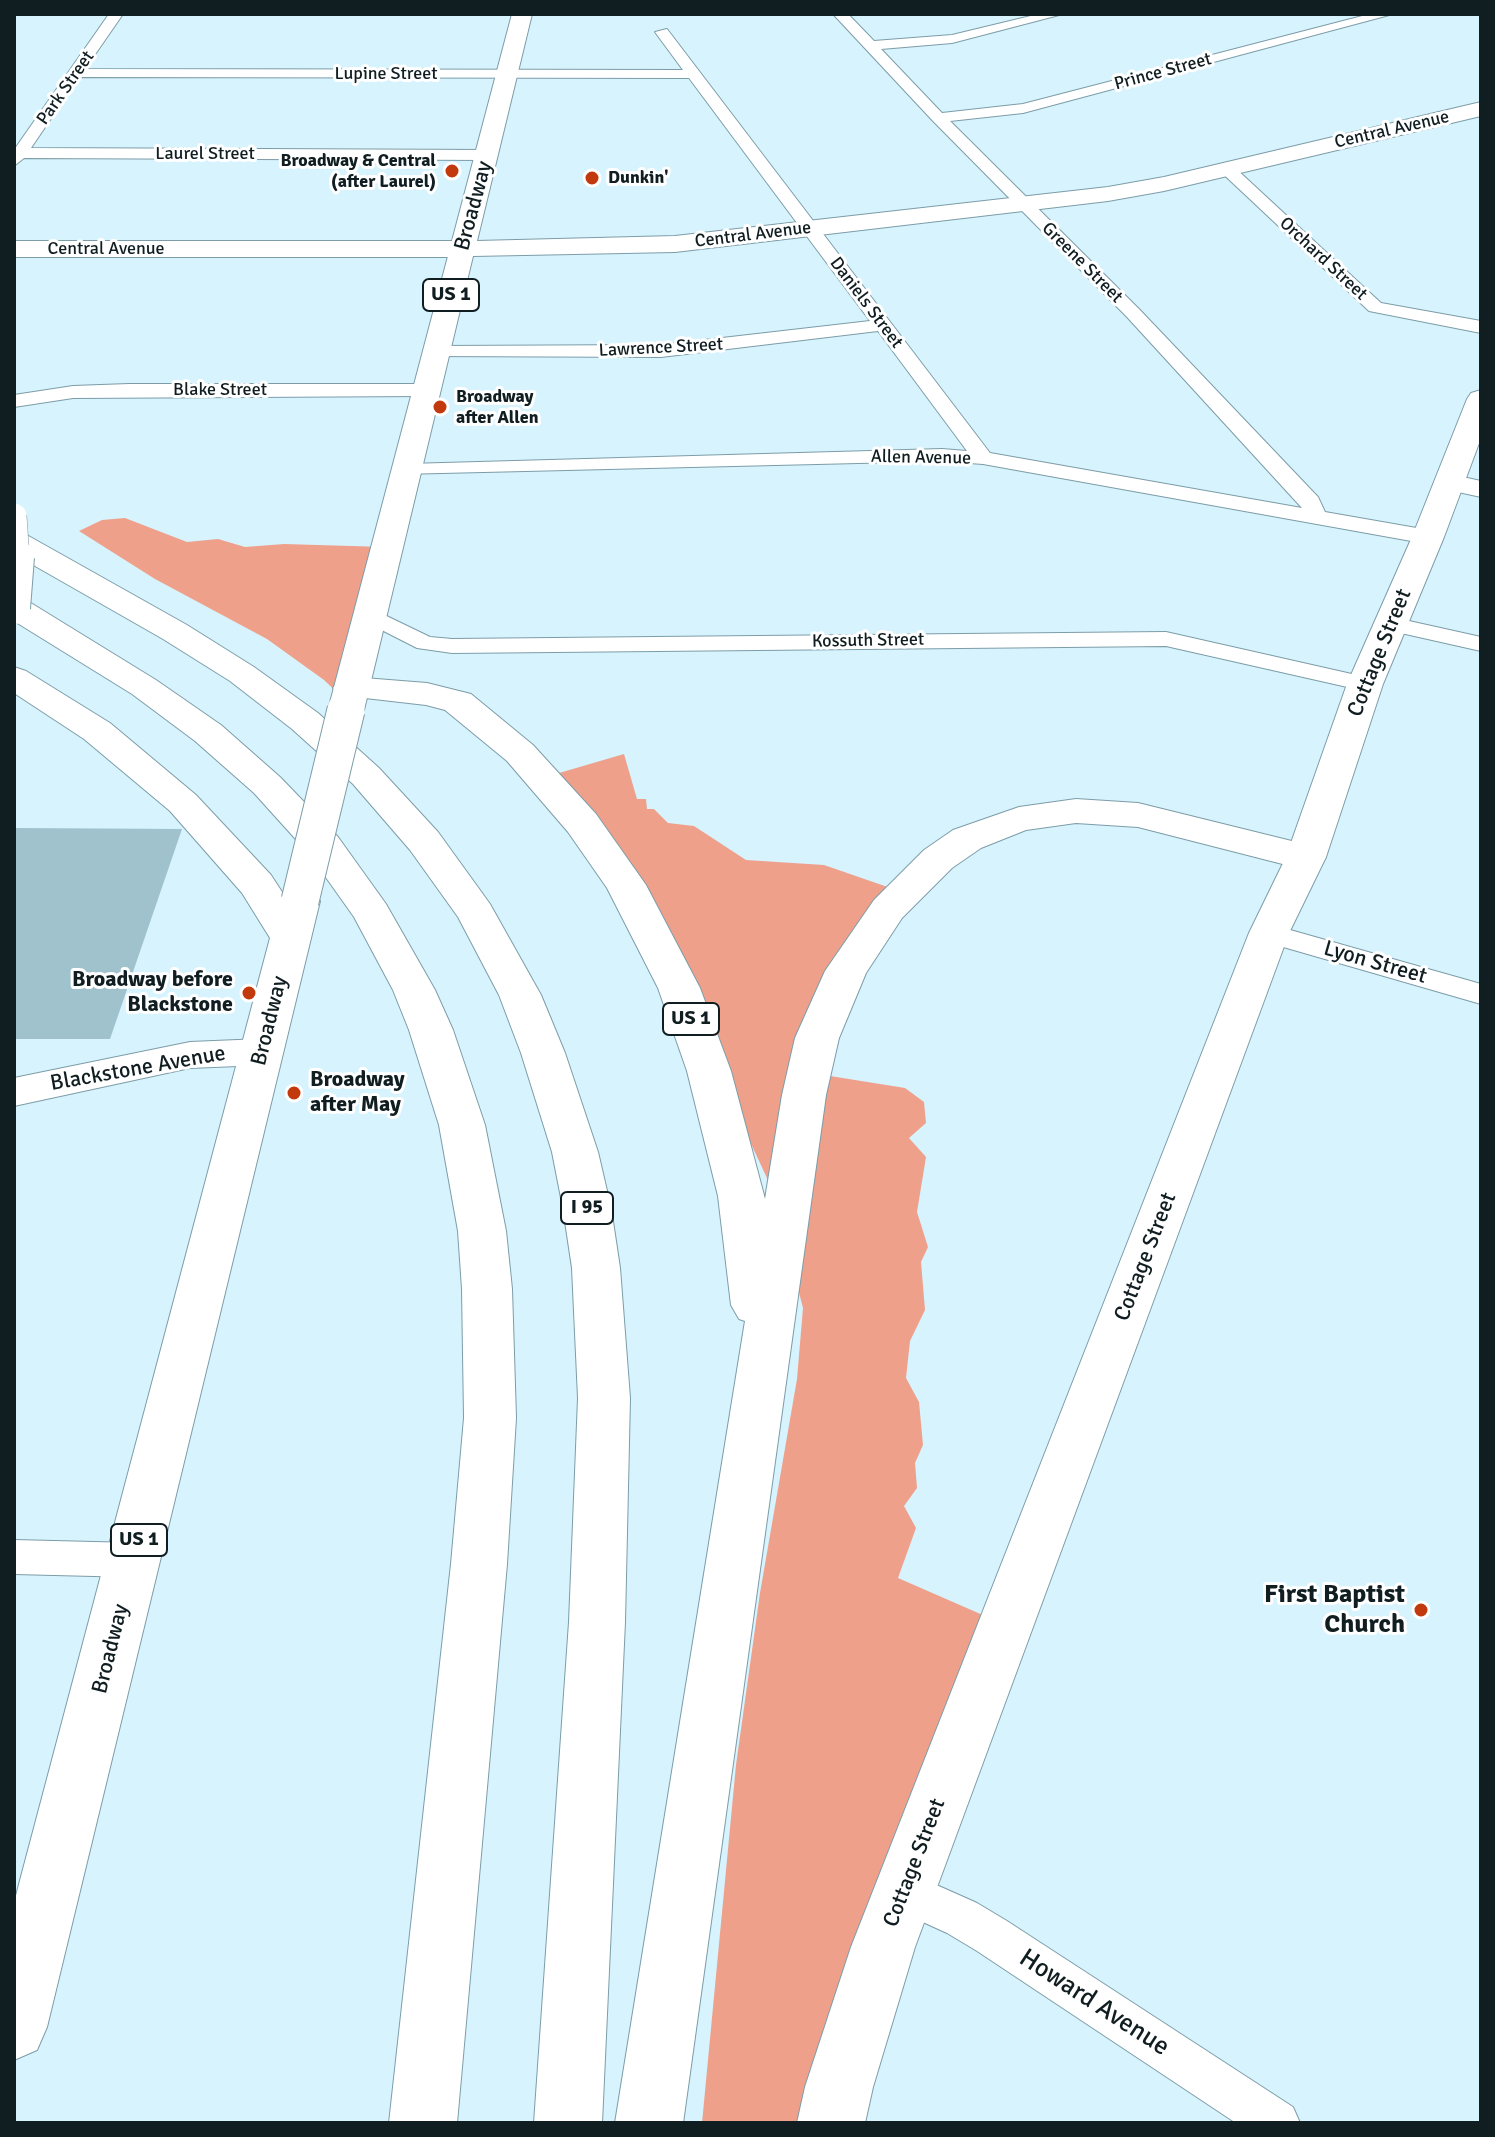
<!DOCTYPE html>
<style>
body{margin:0}
#map{position:relative;width:1495px;height:2137px;overflow:hidden;background:#d7f3fd;font-family:Signika,sans-serif}
canvas{display:block}
.frame{position:absolute;inset:0;border:16px solid #101d21;pointer-events:none}
</style>
<div id="map">
<canvas width="1495" height="2137"></canvas>
<div class="frame"></div>
</div>
<script>
const context = document.querySelector('canvas').getContext('2d');
context.lineJoin = 'round';
function fillPath(path, color) { context.fillStyle = color; context.fill(path, 'evenodd'); }
const poly = rows => new Path2D(rows.map(r => 'M' + r).join(''));
function trace(path, color, width, dash) { context.strokeStyle = color; context.lineWidth = width; context.lineCap = dash ? 'butt' : 'round'; context.setLineDash(dash || []); context.stroke(path); }
function label(font, color, halo, rows, align = 'center') {
  context.font = font + ' Signika,sans-serif'; context.lineWidth = 6; context.setLineDash([]); context.textBaseline = 'middle'; context.strokeStyle = halo; context.fillStyle = color; for (const [text, x, y, turn = 0] of rows) {
    context.save(); context.translate(x, y); context.rotate((+turn || 0) * Math.PI / 180); context.textAlign = isNaN(turn) ? turn : align; if (halo) context.strokeText(text, 0, 0); context.fillText(text, 0, 0); context.restore();
  }
}
const forest = poly([
 [125,518,187,542,218,539,245,547,284,544,385,547,345,700,324,680,267,639,155,579,79,531,102,520],
 [624,754,637,799,646,799,647,809,654,809,668,823,694,826,746,860,824,865,905,893,856,968,822,1071,830,1076,905,1088,924,1102,926,1123,909,1138,926,1157,917,1212,928,1247,921,1262,925,1310,910,1341,906,1378,919,1402,923,1445,915,1463,917,1488,904,1506,916,1528,898,1578,1024,1633,847,2123,702,2123,736,1765,760,1593,797,1379,803,1308,773,1191,706,1047,542,778]
]);
const building = poly([
 [14,828,182,829,110,1039,14,1039]
]);
const minor = poly([
 [109,14,123,14,85,69,683,70,655,32,667,29,990,453,1302,508,1127,317,933,121,833,14,848,14,874,41,952,35,1039,14,1063,14,952,43,881,49,942,113,1023,104,1370,14,1393,14,1023,113,950,121,1139,309,1318,497,1325,512,1428,530,1439,537,1428,544,983,464,942,461,400,474,397,470,400,466,407,464,942,449,967,451,878,331,661,357,430,356,428,352,430,348,437,346,661,345,870,321,689,78,79,77,31,148,487,150,495,155,487,160,24,158,14,166,14,150,109,14],
 [1227,164,1233,166,1381,303,1481,321,1481,333,1369,311,1221,172,1219,169,1227,164],
 [129,384,426,384,436,390,426,396,73,398,14,407,14,395,73,386,129,384],
 [372,609,430,637,452,639,1166,632,1365,677,1374,679,1377,684,1374,689,1365,691,1166,646,452,653,417,648,364,621,361,616,364,611,372,609],
 [1391,617,1481,637,1481,651,1383,629,1379,624,1383,619,1391,617],
 [1269,924,1481,984,1481,1004,1259,940,1255,933,1259,926,1269,924],
 [14,1540,134,1543,147,1548,153,1560,147,1572,134,1577,14,1574,14,1540],
 [905,1871,977,1903,1007,1921,1293,2107,1300,2123,1236,2123,977,1951,947,1933,890,1907,884,1892,890,1877,905,1871]
]);
const tertiary = poly([
 [1449,474,1481,481,1481,497,1440,488,1436,482,1440,476,1449,474],
 [262,1039,275,1042,281,1052,275,1062,262,1065,190,1068,14,1106,14,1078,190,1042,262,1039]
]);
const secondary = poly([
 [14,241,462,241,471,244,475,249,471,254,462,257,14,257,14,241]
]);
const primary = poly([
 [512,14,532,14,477,241,675,236,1108,187,1164,177,1481,102,1481,116,1164,191,1108,201,675,252,473,256,364,710,359,718,346,721,333,718,328,710,512,14],
 [1481,390,1481,438,1444,537,1383,684,1326,857,1289,933,915,1947,873,2087,865,2123,797,2123,805,2087,851,1947,1249,933,1286,857,1347,684,1412,537,1467,399,1471,393,1481,390],
 [14,667,26,671,110,723,196,795,271,875,284,895,300,888,314,892,320,901,47,2027,37,2050,14,2060,14,1903,270,938,242,893,170,811,84,739,14,693,14,667]
]);
const motorway = poly([
 [14,531,25,534,187,625,254,667,318,713,379,768,438,832,490,904,541,995,565,1053,598,1152,611,1208,620,1268,630,1398,625,1622,602,2123,534,2123,569,1622,578,1398,572,1268,563,1208,552,1152,521,1053,499,995,458,917,410,850,353,784,292,729,230,681,163,639,14,554,14,531],
 [14,597,26,600,156,680,221,725,280,777,338,837,386,904,435,990,453,1030,485,1125,506,1231,512,1289,516,1418,507,1564,457,2123,389,2123,451,1564,464,1418,462,1289,458,1231,439,1125,409,1030,393,990,354,917,310,855,254,793,195,741,132,694,14,621,14,597],
 [351,677,427,683,471,694,533,745,596,814,646,885,700,988,731,1071,765,1199,782,1095,795,1038,825,971,874,900,924,850,953,830,1019,807,1076,799,1138,803,1320,848,1326,857,1320,866,1306,870,1138,827,1076,823,1026,830,981,848,952,868,902,918,866,973,839,1038,826,1095,683,2123,615,2123,745,1321,739,1319,731,1305,718,1196,687,1071,658,988,607,888,568,832,507,761,445,710,426,705,339,695,333,688,339,681,351,677]
]);
const tertiaryBridgeFar1 = poly([
 [14,516,17,559]
]);
const tertiaryBridge = poly([
 [14,608,18,557]
]);
const primaryBridge = poly([
 [300,901,346,710]
]);
const markers = [
 [452,171,8,"#c1390c"],
 [592,178,8,"#c1390c"],
 [440,407,8,"#c1390c"],
 [249,993,8,"#c1390c"],
 [294,1093,8,"#c1390c"],
 [1421,1610,8,"#c1390c"]
];
const farStreetnames = [
 ["Prince Street",1163,72,-15],
 ["Lupine Street",386,74],
 ["Park Street",66,88,-55],
 ["Central Avenue",1392,130,-13],
 ["Laurel Street",205,154],
 ["Central Avenue",753,235,-7],
 ["Central Avenue",106,249],
 ["Orchard Street",1323,259,43],
 ["Greene Street",1082,263,45],
 ["Daniels Street",866,303,53],
 ["Lawrence Street",661,348,-3],
 ["Blake Street",220,390],
 ["Allen Avenue",921,458,1],
 ["Kossuth Street",868,641,-1]
];
const farPoinames = [
 ["Broadway & Central",436,161,"right"],
 ["(after Laurel)",436,182,"right"],
 ["Dunkin'",608,178],
 ["Broadway",456,397],
 ["after Allen",456,418]
];
const shields = [
 [451,295,56],
 [691,1019,56],
 [587,1208,52],
 [139,1540,56]
];
const shieldNames = [
 ["US 1",451,295],
 ["US 1",691,1019],
 ["I 95",587,1208],
 ["US 1",139,1540]
];
const streetNames = [
 ["Broadway",474,206,-75],
 ["Cottage Street",1380,653,-68],
 ["Lyon Street",1375,963,16],
 ["Broadway",270,1021,-76],
 ["Blackstone Avenue",138,1069,-10],
 ["Cottage Street",1146,1257,-69],
 ["Broadway",111,1649,-76],
 ["Cottage Street",915,1863,-69]
];
const poiNames = [
 ["Broadway before",233,980],
 ["Blackstone",233,1005],
 ["Broadway",310,1080,"left"],
 ["after May",310,1105,"left"]
];
const nearPoinames = [
 ["First Baptist",1405,1595],
 ["Church",1405,1625]
];
const nearStreetnames = [
 ["Howard Avenue",1094,2003,33]
];
fillPath(forest, '#efa08b');
fillPath(building, '#a0c2cd');
trace(minor, '#7c9da8', 2);
trace(tertiary, '#7c9da8', 2);
trace(secondary, '#7c9da8', 2);
trace(primary, '#7c9da8', 2);
trace(motorway, '#7c9da8', 2);
fillPath(minor, '#fff');
fillPath(tertiary, '#fff');
fillPath(secondary, '#fff');
fillPath(primary, '#fff');
fillPath(motorway, '#fff');
trace(tertiaryBridgeFar1, '#7c9da8', 26, []);
trace(tertiaryBridge, '#7c9da8', 34, []);
trace(primaryBridge, '#7c9da8', 39, []);
trace(tertiaryBridgeFar1, '#fff', 25);
trace(tertiaryBridge, '#fff', 32);
trace(primaryBridge, '#fff', 37);
for (const [x, y, r, color] of markers) { const dot = new Path2D(); dot.arc(x, y, r, 0, 2 * Math.PI); context.fillStyle = color; context.fill(dot); trace(dot, '#fff', 3); }
label('18px', '#101d21', '#fff', farStreetnames);
label('bold 18px', '#101d21', '#fff', farPoinames, 'left');
for (const [x, y, w] of shields) { const box = new Path2D(); box.roundRect(x - w / 2, y - 16, w, 32, 6); context.fillStyle = '#fff'; context.fill(box); trace(box, '#101d21', 2); }
label('bold 20px', '#101d21', null, shieldNames);
label('22px', '#101d21', '#fff', streetNames);
label('bold 22px', '#101d21', '#fff', poiNames, 'right');
label('bold 26px', '#101d21', '#fff', nearPoinames, 'right');
label('26px', '#101d21', '#fff', nearStreetnames);
</script>
